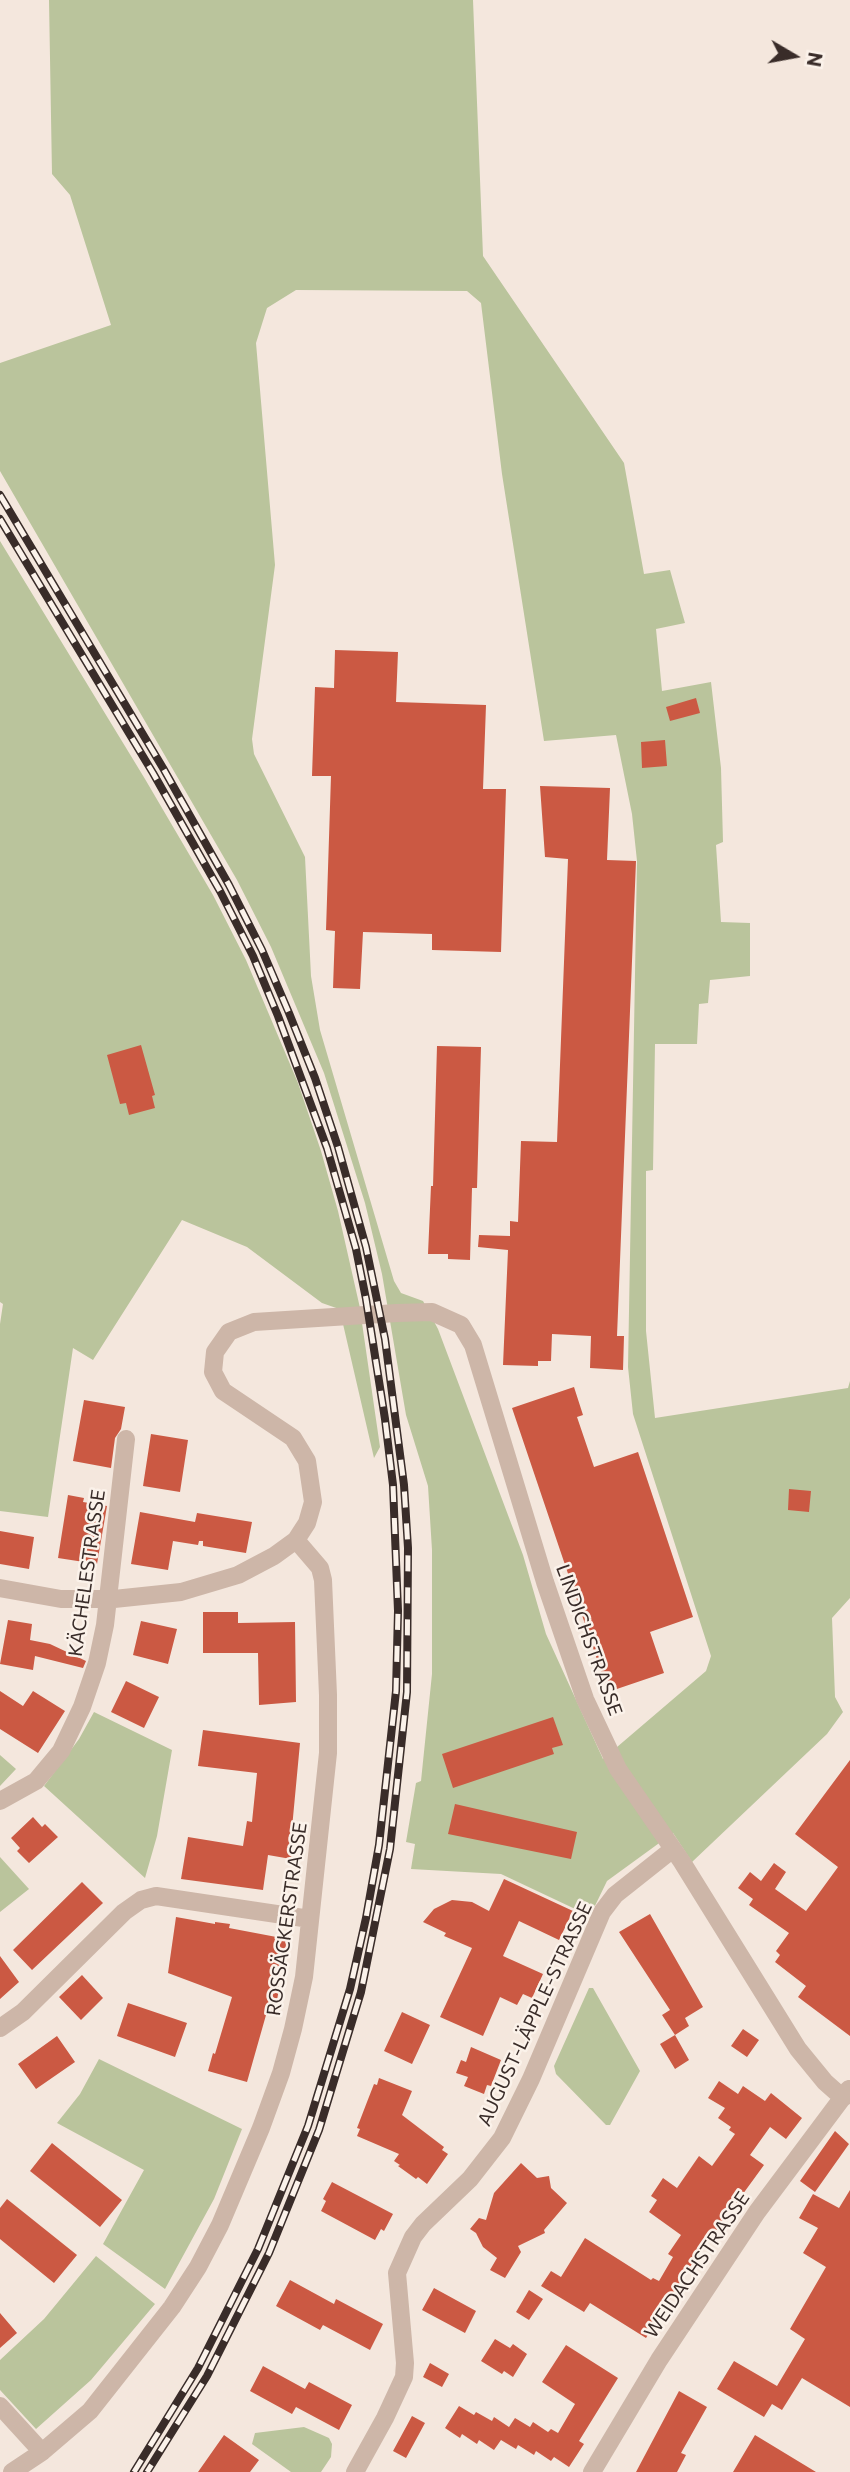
<!DOCTYPE html>
<meta charset="utf-8">
<style>
body{margin:0}
#map{position:relative;width:850px;height:2472px;overflow:hidden;background:#f4e7dd;font-family:Commissioner,sans-serif}
canvas{display:block}
.north{position:absolute;left:759px;top:21px;width:70px;height:70px;-webkit-text-stroke:5px #fbf2ea;paint-order:stroke;rotate:100deg;font-size:19px;font-weight:700;line-height:28px;text-align:center;color:#392c29}
.north::after{content:'';display:block;margin:auto;width:24px;height:32px;background:#392c29;clip-path:polygon(50% 0,100% 100%,50% 72%,0 100%)}
</style>
<div id="map">
<canvas width="850" height="2472"></canvas>
<div class="north">N</div>
</div>
<script>
const context = document.querySelector('canvas').getContext('2d');
context.lineJoin = 'round';
function fillPath(path, color) { context.fillStyle = color; context.fill(path, 'evenodd'); }
const poly = rows => new Path2D(rows.map(r => 'M' + r).join(''));
function trace(path, color, width, dash) { context.strokeStyle = color; context.lineWidth = width; context.lineCap = dash ? 'butt' : 'round'; context.setLineDash(dash || []); context.stroke(path); }
function label(font, color, halo, rows, align = 'center') {
  context.font = font + ' Commissioner,sans-serif'; context.lineWidth = 5; context.setLineDash([]); context.textBaseline = 'middle'; context.strokeStyle = halo; context.fillStyle = color; for (const [text, x, y, turn = 0] of rows) {
    context.save(); context.translate(x, y); context.rotate((+turn || 0) * Math.PI / 180); context.textAlign = isNaN(turn) ? turn : align; if (halo) context.strokeText(text, 0, 0); context.fillText(text, 0, 0); context.restore();
  }
}
const green = poly([
 [49,0,473,0,483,256,624,463,644,574,670,570,685,623,656,629,662,691,711,682,721,768,723,842,716,845,721,922,750,923,750,976,710,980,708,1003,699,1004,697,1044,655,1044,653,1170,646,1171,646,1331,655,1418,848,1388,850,1381,850,1598,832,1618,835,1697,843,1712,827,1734,692,1862,673,1833,607,1881,590,1916,501,1874,411,1869,415,1844,406,1842,416,1783,421,1781,432,1674,432,1550,428,1486,406,1415,382,1274,365,1203,324,1073,271,947,237,880,0,471,0,363,111,325,70,195,52,174],
 [296,290,467,291,481,303,502,474,544,741,616,735,632,814,637,861,628,1367,633,1414,711,1656,706,1671,603,1759,546,1634,523,1555,438,1329,423,1301,401,1293,394,1281,320,1030,311,976,305,857,254,754,252,739,275,565,256,343,267,308],
 [0,541,145,779,213,895,246,960,298,1083,321,1151,338,1211,360,1308,342,1310,322,1303,247,1247,182,1220,93,1360,73,1348,48,1517,0,1511,0,1324,3,1304,0,1302],
 [362,1323,380,1447,374,1458,343,1324],
 [94,1712,172,1750,157,1836,145,1878,44,1786,79,1739],
 [0,1755,16,1769,0,1786],
 [0,1857,29,1889,0,1912],
 [589,1988,593,1988,640,2071,610,2125,606,2125,556,2074,554,2066],
 [99,2059,242,2129,214,2199,165,2289,103,2244,144,2170,57,2123,80,2094],
 [96,2256,155,2304,91,2380,36,2429,0,2390,0,2360,44,2319],
 [304,2427,329,2438,332,2444,331,2457,321,2472,291,2472,252,2444,255,2433]
]);
const building = poly([
 [335,650,398,652,396,702,486,705,483,789,506,789,501,952,432,950,432,934,363,932,360,989,333,988,335,931,326,930,331,776,312,776,315,687,334,688],
 [696,698,700,713,670,721,666,707],
 [665,740,667,766,642,768,641,742],
 [540,786,610,788,607,860,636,861,617,1336,624,1336,623,1370,590,1368,591,1336,552,1334,551,1361,538,1361,538,1366,503,1365,508,1250,478,1247,479,1235,510,1236,510,1221,518,1222,521,1141,557,1142,568,859,545,857],
 [141,1045,155,1095,152,1096,155,1108,129,1115,126,1103,120,1104,107,1055],
 [437,1046,481,1047,477,1188,472,1188,470,1260,448,1259,448,1254,428,1254,431,1186,433,1186],
 [574,1387,583,1415,577,1417,594,1467,638,1452,693,1617,650,1632,664,1673,608,1692,512,1408],
 [84,1400,125,1407,121,1429,115,1438,111,1468,73,1461],
 [151,1434,188,1440,180,1492,143,1486],
 [789,1489,811,1491,809,1512,788,1510],
 [68,1495,84,1498,83,1502,107,1506,97,1564,58,1558],
 [140,1512,195,1522,197,1513,252,1522,246,1553,203,1546,203,1541,199,1541,198,1545,173,1541,168,1570,131,1564],
 [0,1531,34,1537,29,1569,0,1564],
 [203,1612,238,1612,238,1623,295,1622,296,1702,259,1705,258,1653,203,1653],
 [8,1620,32,1624,30,1640,50,1644,86,1661,83,1668,35,1656,33,1670,0,1664],
 [141,1621,177,1629,168,1664,133,1655],
 [126,1681,159,1697,144,1728,111,1712],
 [0,1691,23,1706,33,1691,65,1711,38,1753,0,1729],
 [553,1717,563,1745,552,1748,554,1754,453,1788,442,1754],
 [203,1730,300,1743,292,1828,296,1829,291,1859,268,1855,263,1890,181,1879,188,1837,243,1846,247,1821,252,1822,257,1773,198,1766],
 [850,1760,850,2036,798,1997,806,1986,775,1962,780,1955,776,1951,789,1933,749,1905,753,1899,738,1888,750,1872,761,1881,774,1863,786,1872,775,1889,806,1911,838,1867,795,1834],
 [455,1804,577,1832,571,1859,448,1834],
 [33,1817,42,1827,45,1824,58,1837,29,1863,17,1851,20,1848,11,1838],
 [504,1879,573,1911,559,1940,519,1921,503,1956,543,1974,532,1998,523,1994,517,2005,500,1997,483,2036,440,2017,472,1948,444,1936,446,1933,423,1922,434,1909,452,1900,472,1902,489,1911],
 [82,1882,103,1903,32,1970,13,1950],
 [650,1914,703,2007,685,2018,689,2026,675,2035,662,2015,670,2010,619,1932],
 [176,1917,215,1924,215,1922,230,1924,229,1928,287,1939,282,1990,279,1989,275,2011,268,2008,247,2082,208,2071,213,2053,215,2054,232,1997,168,1973],
 [0,1956,19,1982,0,1999],
 [82,1975,103,1998,81,2020,59,1997],
 [128,2003,187,2023,175,2057,117,2036],
 [402,2012,430,2025,412,2064,384,2051],
 [743,2029,759,2040,747,2057,731,2046],
 [675,2035,689,2060,675,2069,660,2044],
 [57,2036,75,2062,36,2089,18,2064],
 [471,2047,501,2060,491,2086,487,2085,484,2094,464,2086,468,2077,456,2073,461,2060,466,2062],
 [379,2078,412,2091,402,2115,444,2147,442,2150,448,2154,427,2184,418,2177,416,2179,398,2166,400,2165,394,2161,399,2154,357,2136,360,2129,357,2128,367,2102,374,2084,377,2085],
 [719,2081,738,2094,743,2086,765,2101,771,2093,802,2118,786,2139,770,2127,750,2155,764,2165,689,2268,646,2338,590,2303,584,2312,541,2286,551,2271,561,2277,585,2238,651,2280,653,2278,659,2281,673,2257,668,2254,681,2235,649,2212,657,2200,651,2196,663,2178,677,2188,699,2156,712,2166,735,2134,729,2130,731,2127,718,2118,725,2108,708,2098],
 [835,2131,849,2144,815,2192,800,2181],
 [52,2143,122,2200,100,2227,30,2171],
 [521,2163,537,2178,549,2176,551,2188,567,2203,544,2230,545,2233,518,2246,521,2252,505,2278,490,2270,497,2258,483,2247,476,2233,470,2229,479,2218,486,2220,494,2193],
 [332,2182,393,2214,384,2231,381,2229,375,2240,321,2211,326,2201,323,2199],
 [850,2190,850,2407,802,2378,782,2410,772,2404,764,2417,717,2389,734,2361,777,2386,805,2339,790,2329,826,2267,803,2253,818,2228,799,2218,813,2194,839,2208],
 [7,2199,77,2255,54,2283,0,2239,0,2208],
 [290,2280,334,2304,336,2299,383,2324,370,2350,323,2325,320,2330,276,2306],
 [434,2288,476,2311,465,2333,422,2310],
 [529,2290,543,2299,529,2320,516,2312],
 [0,2313,17,2333,0,2348],
 [495,2339,510,2348,513,2344,527,2354,513,2377,504,2371,502,2374,481,2361],
 [566,2345,618,2378,579,2441,584,2444,569,2467,554,2457,551,2461,536,2451,534,2455,518,2445,516,2449,501,2440,494,2450,479,2440,477,2444,462,2434,460,2438,445,2428,459,2406,474,2415,476,2412,492,2421,494,2417,509,2427,515,2418,530,2427,533,2422,548,2432,551,2429,558,2433,575,2404,542,2382],
 [430,2363,449,2374,442,2387,423,2377],
 [263,2366,305,2389,309,2382,352,2405,339,2430,296,2407,292,2414,250,2391],
 [679,2391,707,2407,681,2453,686,2455,677,2472,636,2472],
 [412,2416,425,2423,406,2458,393,2451],
 [224,2435,259,2460,250,2472,198,2472],
 [755,2435,816,2472,733,2472]
]);
const minor = poly([
 [0,1588,61,1599,114,1599,181,1592,238,1575,274,1556,296,1540,307,1523,313,1502,307,1461,293,1438,223,1391,213,1372,215,1352,229,1332,254,1322,397,1313,432,1312,461,1325,473,1345,545,1582,585,1699,618,1769,682,1862,798,2049,825,2082,843,2098],
 [0,1801,36,1781,61,1751,82,1707,97,1663,105,1625,126,1439],
 [0,2028,23,2012,124,1912,141,1900,156,1896,310,1919],
 [0,2406,42,2452],
 [12,2472,42,2452,90,2411,172,2307,198,2267,220,2225,261,2128,281,2073,293,2029,304,1977,328,1753,328,1695,323,1580,320,1568,296,1540],
 [355,2472,385,2418,404,2377,405,2363,397,2273,413,2237,423,2224,470,2179,502,2138,531,2079,602,1912,615,1895,673,1849],
 [592,2472,659,2360,757,2212,849,2089]
]);
const rail = poly([
 [0,495,163,768,229,885,262,950,289,1013,315,1078,338,1147,366,1247,385,1339,404,1485,408,1548,407,1692,390,1849,361,1992,319,2130,269,2253,207,2376,147,2472],
 [0,519,153,773,220,891,253,956,278,1016,327,1148,356,1249,366,1299,385,1419,393,1485,398,1611,396,1691,379,1845,366,1918,350,1989,308,2126,258,2249,198,2368,134,2472]
]);
const streetNames = [
 ["KÄCHELESTRASSE",87,1573,-82],
 ["LINDICHSTRASSE",589,1640,70],
 ["ROSSÄCKERSTRASSE",287,1919,-82],
 ["AUGUST-LÄPPLE-STRASSE",535,2014,-65],
 ["WEIDACHSTRASSE",697,2265,-56]
];
fillPath(green, '#bac49c');
fillPath(building, '#cb5943');
trace(minor, '#cdb6a8', 18);
trace(rail, '#392c29', 8);
trace(rail, '#fbf2ea', 5, [16]);
label('19px', '#392c29', '#fbf2ea', streetNames);
</script>
